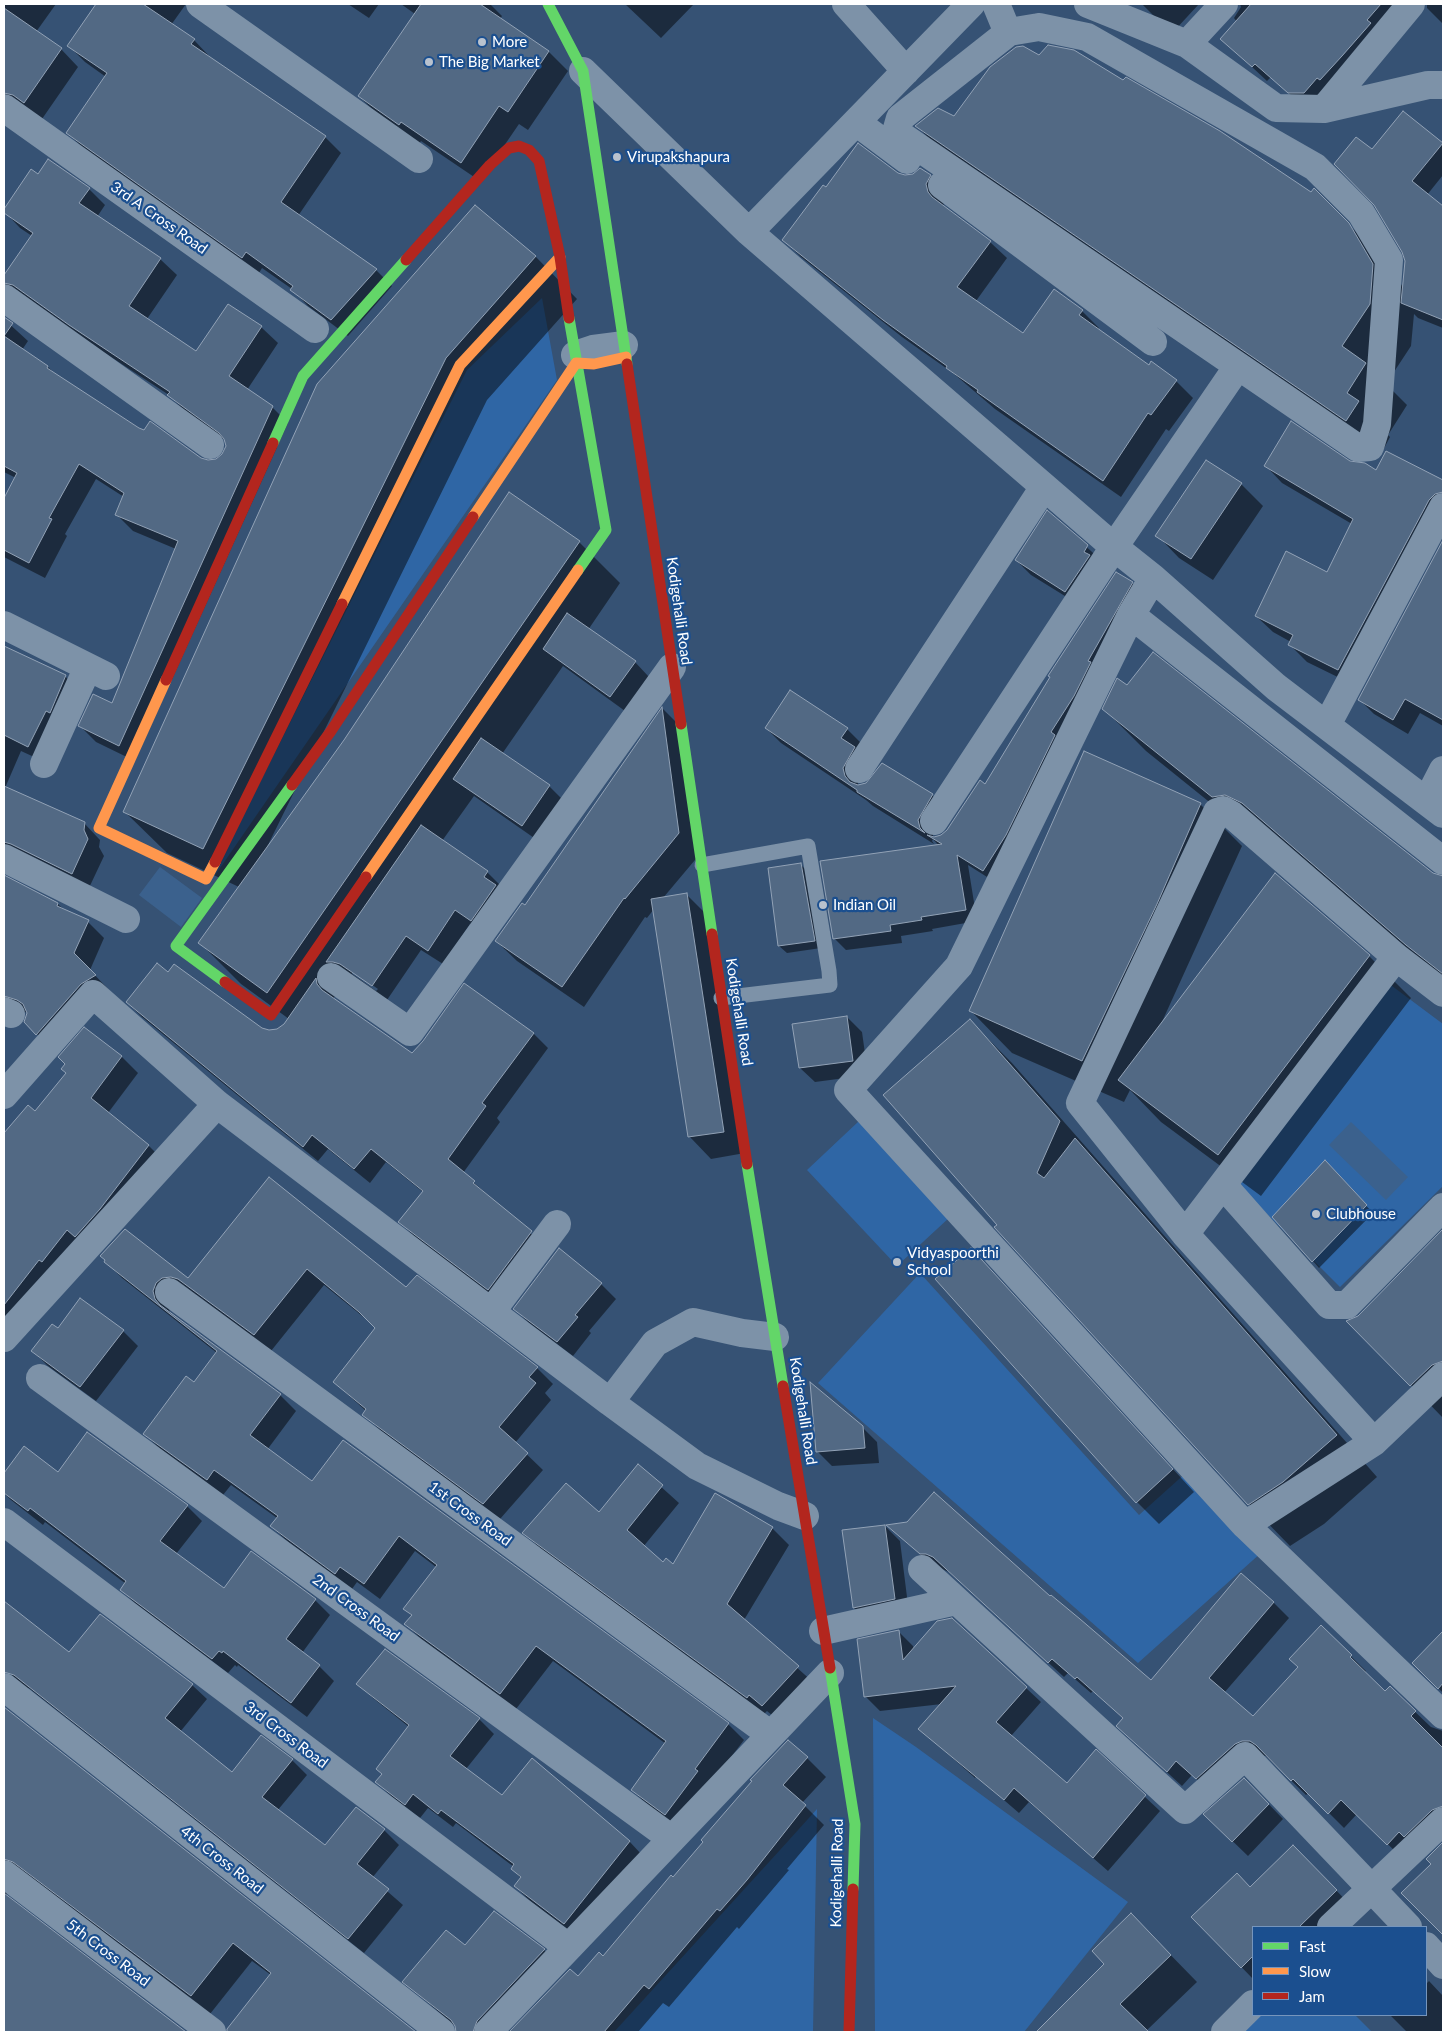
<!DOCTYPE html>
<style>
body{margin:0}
#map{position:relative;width:1447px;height:2036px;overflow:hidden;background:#365274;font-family:Lato,sans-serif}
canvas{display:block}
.frame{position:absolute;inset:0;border:5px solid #fff;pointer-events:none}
.legend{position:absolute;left:1252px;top:1926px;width:175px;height:90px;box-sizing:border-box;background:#1b4f8f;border:1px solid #7695bc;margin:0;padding:6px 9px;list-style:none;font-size:15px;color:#fff}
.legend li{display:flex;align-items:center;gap:10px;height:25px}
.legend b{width:25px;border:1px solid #7695bc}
</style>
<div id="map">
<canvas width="1447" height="2036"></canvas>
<div class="frame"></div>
<ul class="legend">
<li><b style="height:6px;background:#63d668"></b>Fast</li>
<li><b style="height:6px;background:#ff974d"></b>Slow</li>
<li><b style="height:6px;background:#b3261e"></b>Jam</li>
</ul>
</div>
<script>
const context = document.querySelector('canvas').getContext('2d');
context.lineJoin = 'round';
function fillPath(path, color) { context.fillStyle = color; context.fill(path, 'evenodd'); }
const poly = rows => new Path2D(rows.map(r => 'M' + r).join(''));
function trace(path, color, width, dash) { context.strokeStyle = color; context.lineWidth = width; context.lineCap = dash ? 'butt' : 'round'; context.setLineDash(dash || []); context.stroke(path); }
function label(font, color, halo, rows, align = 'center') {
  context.font = font + ' Lato,sans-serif'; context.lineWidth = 4.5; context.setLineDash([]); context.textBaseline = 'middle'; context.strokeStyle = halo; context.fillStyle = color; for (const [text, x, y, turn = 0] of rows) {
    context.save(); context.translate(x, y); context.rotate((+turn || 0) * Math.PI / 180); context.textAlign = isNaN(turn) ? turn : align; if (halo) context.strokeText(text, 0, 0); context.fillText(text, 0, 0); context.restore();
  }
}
const green = poly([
 [542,298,557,380,209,884,467,370],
 [1388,983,1443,1024,1443,1186,1340,1287,1239,1186],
 [859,1121,950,1217,897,1266,807,1170],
 [920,1273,1139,1515,1188,1471,1262,1552,1138,1663,818,1383],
 [873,1718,916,1747,1128,1902,1024,2032,875,2032],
 [817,1809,813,2032,614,2032,780,1850],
 [1259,2015,1355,2015,1372,2032,1242,2032]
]);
const water = poly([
 [160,867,202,898,181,927,139,895],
 [1351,1122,1408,1177,1386,1200,1329,1145]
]);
const shadow = poly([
 [4,4,56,4,36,32,61,49,78,67,42,119,4,97],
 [97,4,186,4,171,25,194,40,210,57,209,58,325,137,341,153,298,216,376,270,392,286,348,336,308,306,292,289,262,268,259,273,84,149,68,133,106,77,85,62,69,46],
 [348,4,379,4,369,18],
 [401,4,490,4,502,16,500,19,548,51,568,71,528,130,519,124,480,181,421,141,419,144,379,116,359,96,415,14],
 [625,4,694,4,661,38],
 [1142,4,1199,4,1175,30,1154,16],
 [1240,4,1409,4,1384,38,1304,107,1271,77,1267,81,1222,39,1237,22,1234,18,1241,7],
 [1427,4,1443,4,1443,24,1427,8],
 [1404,113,1443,145,1443,175,1427,195,1443,206,1443,328,1418,318,1414,314,1411,346,1386,384,1407,405,1388,435,1390,437,1380,456,958,168,917,126,1311,194,1314,190,1390,266,1404,289,1406,261,1372,151],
 [31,171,38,176,89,189,105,205,97,217,160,259,177,275,147,319,196,353,229,305,261,327,278,343,247,390,272,407,288,423,135,761,96,742,80,726,113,705,176,549,133,531,117,515,124,497,96,479,65,534,67,536,45,578,4,557,4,501,16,478,4,472,4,315,5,320,28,341,22,350,48,367,58,377,144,431,209,462,217,461,223,455,227,446,226,441,185,411,169,395,4,287,4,278,32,236,20,228,4,211],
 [897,174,905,177,930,176,947,193,943,201,944,207,990,242,1007,258,976,301,1024,334,1055,291,1082,311,1099,328,1098,330,1149,367,1176,381,1193,398,1169,431,1166,429,1121,497,995,409,953,373,902,337,801,257,784,240,826,189],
 [475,207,536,257,577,299,487,400,267,847,268,847,579,542,620,583,588,630,635,662,649,677,625,711,563,666,502,754,549,786,564,801,537,840,474,796,442,841,487,872,502,887,486,935,470,924,443,964,421,950,387,1000,349,976,333,999,412,1055,424,1042,464,985,534,1034,548,1048,497,1118,500,1122,463,1173,546,1247,503,1304,414,1236,400,1222,423,1192,386,1162,370,1183,328,1149,318,1161,142,1017,127,1002,168,974,261,1029,270,1032,279,1030,289,1019,241,984,199,942,239,887,167,853,125,812],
 [352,971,378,989,376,991,352,974],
 [1349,462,1377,471,1382,462,1439,493,1443,498,1356,686,1307,662,1290,645,1291,642,1273,632,1256,616,1328,573,1352,524,1282,483,1266,466],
 [1241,484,1263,506,1213,580,1179,558,1157,535],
 [1048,512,1102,561,1081,606,1031,575,1016,560],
 [1443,542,1443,726,1420,713,1408,734,1374,714,1360,700],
 [1132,583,1144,595,995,882,968,865,977,921,932,929,933,931,901,936,902,943,846,950,834,938,939,846,933,839,932,841,934,844,873,806,866,800,781,743,766,728,847,729,862,744,869,762,858,783,858,786,932,795,947,810,933,835,933,838,942,836,985,785],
 [4,647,65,676,81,693,45,762,21,751,5,788,84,823,100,840,99,847,104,856,88,890,6,867,4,877,58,904,65,911,88,922,104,938,90,970,111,992,98,1000,53,1050,25,1022,28,1012,16,1013,4,1001],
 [663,709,683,729,700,854,663,898,687,895,709,917,745,1153,711,1159,689,1136,654,909,647,918,645,917,584,1007,517,961,496,941,526,907],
 [1104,709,1433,874,1443,877,1443,981,1254,838,1146,751],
 [1200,804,1242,846,1161,1024,1369,956,1411,998,1261,1196,1161,1122,1130,1090,1124,1102,1012,1053,971,1011],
 [801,865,808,872,821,948,787,953,779,946],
 [847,1017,862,1032,868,1075,815,1082,800,1068],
 [970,1021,1012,1063,1377,1477,1324,1524,1290,1546,1249,1504,999,1225],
 [91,1034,122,1057,138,1073,108,1113,149,1146,165,1162,4,1334,4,1135,28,1107,35,1113,67,1073],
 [1332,1169,1373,1213,1319,1268,1313,1261],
 [269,1179,406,1289,537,1368,553,1384,545,1393,551,1400,515,1443,543,1470,500,1519,380,1430,364,1414,366,1411,334,1382,377,1328,324,1285,271,1351,169,1307,170,1314,280,1395,296,1411,267,1450,313,1483,728,1724,744,1740,710,1785,682,1830,649,1806,632,1790,666,1744,553,1661,516,1709,422,1640,406,1624,412,1616,405,1609,436,1567,415,1551,380,1599,357,1582,352,1589,288,1542,271,1526,277,1518,231,1485,223,1495,161,1450,145,1434,194,1384,217,1353,122,1278,106,1262,188,1280],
 [1443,1231,1443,1418,1411,1385,1359,1317],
 [971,1249,1194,1492,1159,1524,1137,1502],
 [559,1250,601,1284,616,1299,589,1331,591,1333,573,1356,529,1323,515,1309],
 [58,1330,123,1331,138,1346,96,1401,48,1366,33,1351],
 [862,1427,877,1442,879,1463,832,1466,817,1451],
 [24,1448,58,1473,187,1506,202,1521,176,1554,224,1590,251,1553,315,1600,330,1615,302,1653,319,1666,334,1681,307,1717,238,1665,237,1667,235,1665,228,1673,136,1604,121,1590,126,1584,45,1522,43,1525,11,1500,4,1493,4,1475],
 [638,1466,679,1503,643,1547,663,1563,673,1566,716,1495,772,1528,789,1545,744,1620,814,1683,780,1722,767,1711,764,1714,541,1549,524,1533,599,1514],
 [885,1526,900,1541,909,1613,869,1622,854,1608],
 [889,1526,1050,1598,1151,1681,1273,1602,1289,1618,1224,1693,1253,1718,1300,1668,1321,1627,1366,1671,1364,1673,1385,1693,1390,1688,1431,1727,1443,1731,1443,1829,1403,1859,1357,1814,1344,1828,1309,1793,1306,1795,1266,1756,1258,1755,1212,1793,1192,1775,1182,1786,1133,1741,1124,1719,1093,1691,1091,1693,1068,1673,1064,1677,949,1572,942,1569,936,1569],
 [4,1601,69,1654,192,1685,207,1699,180,1732,232,1773,261,1737,292,1760,307,1775,277,1811,325,1847,356,1808,384,1830,399,1845,372,1878,403,1905,364,1953,30,1689,23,1686,4,1668],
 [952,1619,1041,1702,1011,1736,1067,1784,1096,1751,1160,1811,1108,1871,1029,1802,1019,1813,976,1776,975,1778,920,1729,942,1704,880,1711,865,1696,898,1631,913,1646,914,1650],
 [1443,1633,1443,1693,1414,1663],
 [385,1650,479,1719,494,1734,466,1769,502,1797,629,1841,643,1856,579,1938,530,1901,515,1886,522,1879,512,1869,514,1867,456,1823,453,1827,428,1808,420,1818,392,1797,377,1782,383,1775,409,1727,373,1698,358,1684],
 [4,1708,414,2032,228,2032,228,2029,271,1975,252,1961,210,2014,7,1891,7,1898,184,2032,4,2032],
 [807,1758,826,1777,802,1803,824,1825,787,1869,789,1870,739,1929,737,1927,669,2007,663,2003,638,2032,511,2032,570,1971,578,1978,603,1957,673,1879],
 [1259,1794,1283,1819,1248,1856,1220,1829],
 [1443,1844,1443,1933,1403,1893,1432,1864,1428,1859],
 [1312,1865,1355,1910,1337,1927,1253,1927,1253,1979,1193,1917,1250,1889],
 [494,1912,544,1950,559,1965,479,2032,462,2032,404,1982,465,1947],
 [1158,1942,1197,1982,1146,2031,1147,2032,1043,2032,1051,2019],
 [1429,1981,1443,1996,1443,2032,1407,2032,1390,2015,1426,2015,1426,1984]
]);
const building = poly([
 [96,4,143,4,195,39,191,44,326,136,281,202,377,269,331,320,290,290,293,286,246,252,242,258,66,133,107,73,67,46,96,4],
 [421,4,480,4,549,51,508,112,499,106,461,163,401,122,399,125,358,96,421,4],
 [1251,4,1381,4,1367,20,1371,23,1342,56,1320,80,1317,78,1304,93,1288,93,1255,64,1252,67,1220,39,1251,4],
 [4,8,62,48,24,103,13,95,4,93,4,8],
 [1048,45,1074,50,1123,80,1126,77,1220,131,1311,192,1314,188,1349,223,1373,264,1370,304,1342,346,1366,363,1347,393,1359,401,1346,421,915,126,938,108,954,116,990,67,1016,47,1023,46,1039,55,1048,45],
 [1403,111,1443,143,1412,181,1443,206,1443,320,1401,303,1405,261,1402,252,1374,205,1334,164,1356,137,1372,149,1403,111],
 [858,143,898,173,905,175,913,174,920,168,931,175,926,184,928,192,932,197,991,241,957,287,1023,333,1054,289,1083,310,1079,315,1149,365,1151,361,1177,380,1151,415,1148,413,1103,481,977,392,978,390,946,368,947,366,883,320,782,240,823,185,826,187,858,143],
 [48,159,90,188,79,203,161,258,129,306,196,351,228,304,262,326,229,376,273,406,119,746,78,726,93,694,112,703,178,541,115,515,124,493,79,464,49,518,52,519,29,563,4,550,4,498,17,473,4,466,4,317,13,323,4,336,48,366,47,368,139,428,144,430,150,421,201,458,208,460,216,459,222,454,226,446,224,439,219,433,167,395,170,392,69,325,13,285,4,283,4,275,33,233,4,213,4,209,31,169,38,174,48,159],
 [475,205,536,256,446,358,203,849,123,812,317,384,475,205],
 [1291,421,1350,461,1365,463,1376,470,1386,451,1443,480,1443,492,1435,494,1429,500,1338,670,1288,645,1293,635,1255,616,1286,551,1327,572,1353,519,1264,466,1291,421],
 [1206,460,1242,483,1191,559,1155,536,1206,460],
 [509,492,580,541,267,993,198,943,344,740,509,492],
 [1047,510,1088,545,1084,552,1090,555,1065,592,1015,560,1047,510],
 [1443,540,1443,720,1405,699,1393,720,1358,700,1443,540],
 [1116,572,1133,582,1088,661,1091,662,1074,696,1051,732,1055,735,1006,835,983,871,957,855,966,910,921,917,922,920,890,925,891,931,833,939,820,861,942,844,927,835,934,837,941,835,947,830,980,780,985,784,1050,677,1048,676,1116,572],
 [567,613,636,661,610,697,543,649,567,613],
 [4,646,66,675,50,713,46,711,28,747,4,735,4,646],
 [1153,652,1433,873,1443,876,1443,974,1406,945,1242,803,1225,795,1212,797,1102,709,1117,678,1127,685,1153,652],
 [790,690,848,728,841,738,855,747,843,768,845,776,850,782,858,785,866,783,882,763,933,794,918,820,920,828,925,833,857,792,857,790,765,728,790,690],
 [662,707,679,833,625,899,624,898,562,987,495,941,522,903,525,905,662,707],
 [481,738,550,785,522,826,453,779,481,738],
 [1084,751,1201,803,1157,904,1082,1061,969,1011,1084,751],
 [4,786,85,822,84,830,88,839,72,874,11,844,4,842,4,786],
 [421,825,488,871,484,877,496,885,471,921,455,910,428,951,406,936,372,986,340,964,333,962,326,962,421,825],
 [801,863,815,941,778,946,768,868,801,863],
 [1275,873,1370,955,1218,1155,1118,1080,1275,873],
 [4,875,58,903,57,906,89,920,74,953,96,975,81,984,36,1035,24,1022,27,1013,23,1004,17,1000,4,996,4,875],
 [687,893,724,1132,688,1137,651,899,687,893],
 [157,963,168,972,174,964,262,1028,269,1030,277,1029,284,1024,316,978,317,984,322,990,412,1053,423,1041,464,983,534,1033,482,1103,486,1106,448,1159,475,1181,473,1183,532,1231,488,1290,398,1222,423,1191,371,1149,354,1169,312,1135,303,1147,126,1002,157,963],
 [847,1016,853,1061,799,1068,792,1024,847,1016],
 [970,1019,1060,1121,1037,1173,1044,1178,1075,1138,1337,1435,1283,1482,1248,1505,994,1227,997,1225,883,1095,970,1019],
 [84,1027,122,1056,91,1098,149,1145,100,1209,75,1237,67,1230,42,1262,39,1260,4,1305,4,1133,28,1105,35,1111,66,1073,61,1069,65,1064,58,1057,84,1027],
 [1325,1160,1367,1205,1312,1262,1272,1217,1325,1160],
 [269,1177,406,1287,417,1275,538,1367,529,1377,536,1383,499,1427,528,1453,483,1504,362,1415,366,1409,333,1382,375,1328,359,1312,307,1269,254,1335,178,1279,171,1277,162,1278,156,1283,153,1291,155,1299,160,1305,281,1394,250,1435,312,1481,343,1440,729,1723,695,1769,698,1771,665,1815,631,1790,666,1741,536,1646,500,1694,404,1624,412,1615,403,1609,437,1565,399,1536,364,1584,340,1567,335,1574,270,1526,278,1516,214,1470,207,1480,143,1434,186,1376,194,1382,217,1351,104,1262,105,1260,100,1256,125,1229,188,1278,269,1177],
 [1443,1229,1443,1361,1432,1365,1410,1386,1346,1321,1358,1316,1443,1229],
 [559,1248,602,1283,575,1315,578,1317,557,1342,513,1309,559,1248],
 [971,1248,1173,1469,1136,1503,935,1279,971,1248],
 [80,1298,124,1330,80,1387,31,1351,52,1324,58,1328,80,1298],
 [810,1382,863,1426,865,1448,816,1452,810,1382],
 [87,1432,188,1505,160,1541,224,1588,251,1551,316,1599,286,1639,320,1665,291,1703,223,1651,222,1653,219,1651,212,1659,120,1590,126,1581,30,1508,28,1511,4,1493,4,1473,24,1446,58,1472,87,1432],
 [638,1464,663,1485,627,1530,663,1562,666,1558,673,1564,715,1493,773,1527,727,1604,799,1666,762,1706,749,1695,747,1698,522,1533,566,1483,599,1512,638,1464],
 [934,1492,1050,1596,1051,1595,1080,1619,1151,1680,1241,1573,1274,1602,1209,1678,1253,1716,1298,1667,1289,1659,1321,1625,1352,1655,1350,1657,1385,1691,1390,1686,1416,1711,1411,1716,1443,1748,1443,1806,1432,1810,1404,1837,1399,1832,1387,1845,1341,1800,1328,1814,1293,1779,1291,1781,1256,1745,1250,1741,1242,1741,1235,1744,1196,1779,1176,1761,1167,1772,1116,1726,1123,1718,1077,1677,1075,1679,1052,1659,1048,1663,933,1557,926,1554,920,1554,886,1525,907,1522,934,1492],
 [885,1525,895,1599,853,1608,842,1530,885,1525],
 [4,1601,69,1652,100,1614,193,1684,165,1718,232,1772,261,1735,293,1759,262,1797,325,1845,356,1807,385,1829,357,1864,389,1889,348,1939,14,1675,4,1672,4,1601],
 [952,1618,1027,1687,996,1722,1067,1783,1096,1749,1146,1795,1093,1858,1014,1788,1004,1800,918,1729,956,1686,864,1697,857,1639,899,1630,903,1660,937,1621,952,1618],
 [1443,1631,1443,1683,1438,1689,1412,1663,1443,1631],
 [385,1649,480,1718,450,1756,502,1795,532,1758,630,1841,564,1924,514,1886,521,1877,511,1869,514,1864,441,1810,438,1814,413,1794,405,1805,375,1782,382,1774,376,1769,409,1725,356,1684,385,1649],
 [4,1707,416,2032,227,2032,227,2029,271,1973,233,1943,191,1996,13,1862,4,1859,4,1707],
 [788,1740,808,1757,783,1785,806,1805,747,1880,720,1911,717,1909,649,1989,644,1985,604,2032,509,2032,570,1969,578,1976,599,1952,603,1956,671,1875,673,1877,703,1842,701,1840,752,1781,750,1780,788,1740],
 [1244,1778,1269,1804,1232,1842,1203,1814,1244,1778],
 [1443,1842,1443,1935,1401,1893,1431,1864,1426,1859,1443,1842],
 [1293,1845,1337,1890,1299,1927,1253,1927,1253,1956,1241,1968,1191,1917,1237,1873,1250,1887,1293,1845],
 [4,1893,186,2032,4,2032,4,1893],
 [494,1911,545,1949,477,2021,473,2032,456,2032,455,2026,451,2020,402,1982,446,1930,465,1945,494,1911],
 [1131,1913,1171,1955,1120,2004,1149,2032,1036,2032,1104,1964,1092,1951,1131,1913]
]);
const lane = poly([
 [702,865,808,846,829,971,830,985,721,998]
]);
const street = poly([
 [200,4,419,159],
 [846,4,906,71],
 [996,4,1008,33],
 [1088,4,1187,44,1276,108,1324,109,1428,85,1443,85],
 [1039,27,1087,37,1315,167,1361,213,1389,260,1377,424,1370,447,1358,448,896,132,900,118,1009,32,1039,27],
 [1187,44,1224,4],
 [583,71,749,232,1114,547,1153,578,1276,687,1443,814],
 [4,108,315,329],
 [1324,109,1411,4],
 [856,122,907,160],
 [942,185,1153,342],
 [749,232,971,4],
 [4,298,210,445],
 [575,355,593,349,624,345],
 [1153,578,1131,615,959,966,848,1090,1245,1525,1374,1442,1443,1376],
 [1131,615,1443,861],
 [4,625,106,676],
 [1327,725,1443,507],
 [44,764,88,667],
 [859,769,1044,487],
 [1427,801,1443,770],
 [934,821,1114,547,1238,366],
 [4,858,126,919],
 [331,977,410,1032,672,667],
 [4,1011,11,1014],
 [4,1095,93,994,217,1104,610,1402,655,1343,693,1322,742,1333,775,1337],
 [1223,1185,1329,1305,1347,1305,1443,1207],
 [1185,1234,1396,957],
 [169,1292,771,1735],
 [491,1312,557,1224],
 [4,1338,217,1104],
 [40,1378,672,1839],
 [610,1402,697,1466,778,1506,805,1516],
 [1374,1442,1185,1234,1080,1103,1217,812,1223,810,1232,815,1396,957,1443,993],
 [4,1522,568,1947],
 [1245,1525,1443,1715],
 [922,1569,1185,1810,1245,1756,1408,1927],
 [823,1631,956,1601],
 [4,1687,441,2032],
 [4,1874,212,2032],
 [1331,1927,1443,1821],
 [1426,1946,1443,1965],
 [488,2032,830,1673],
 [1225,2032,1253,2004]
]);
const fast = poly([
 [548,4,583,71,627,364],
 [569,318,606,530,578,570],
 [273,443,303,376,406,260],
 [681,724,712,934],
 [225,982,176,946,292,785],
 [747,1164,783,1386],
 [830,1668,855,1824,853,1889]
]);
const slow = poly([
 [473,517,576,363,594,364,626,357],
 [342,604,460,365,560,257],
 [166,680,99,828,206,879,215,862],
 [366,877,578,570]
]);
const jam = poly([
 [406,260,490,165,509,148,519,146,529,150,539,161,560,257,569,318],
 [627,364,681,724],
 [166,680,273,443],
 [292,785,331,731,473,517],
 [215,862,342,604],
 [712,934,747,1164],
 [225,982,271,1015,366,877],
 [783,1386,830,1668],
 [849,2032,853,1889]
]);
const markers = [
 [482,42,5,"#b9c2ce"],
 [429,62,5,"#b9c2ce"],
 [617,157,5,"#b9c2ce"],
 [823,905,5,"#b9c2ce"],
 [1316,1214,5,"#b9c2ce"],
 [897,1262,5,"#b9c2ce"]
];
const poiNames = [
 ["More",492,42],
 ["The Big Market",439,62],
 ["Virupakshapura",627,157],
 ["Indian Oil",833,905],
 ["Clubhouse",1326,1214],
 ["Vidyaspoorthi",907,1253],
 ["School",907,1270]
];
const streetNames = [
 ["3rd A Cross Road",159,218,35],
 ["Kodigehalli Road",679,611,82],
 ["Kodigehalli Road",739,1012,81],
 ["Kodigehalli Road",803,1411,81],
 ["1st Cross Road",470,1514,36],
 ["2nd Cross Road",356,1608,36],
 ["3rd Cross Road",286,1735,37],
 ["4th Cross Road",222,1860,38],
 ["Kodigehalli Road",837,1873,-89],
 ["5th Cross Road",108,1953,37]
];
fillPath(green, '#2f66a5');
fillPath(water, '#3b618d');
fillPath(shadow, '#0007');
fillPath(building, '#526984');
trace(building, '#92a2b6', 1);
trace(lane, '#7d92a8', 15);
trace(street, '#7d92a8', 28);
trace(fast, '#63d668', 11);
trace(slow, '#ff974d', 11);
trace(jam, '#b3261e', 11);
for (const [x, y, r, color] of markers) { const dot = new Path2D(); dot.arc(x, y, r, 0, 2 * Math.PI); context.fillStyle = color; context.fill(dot); trace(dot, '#1b4f8f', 2); }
label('15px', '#fff', '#1b4f8f', poiNames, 'left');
label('15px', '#fff', '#1b4f8f', streetNames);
</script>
